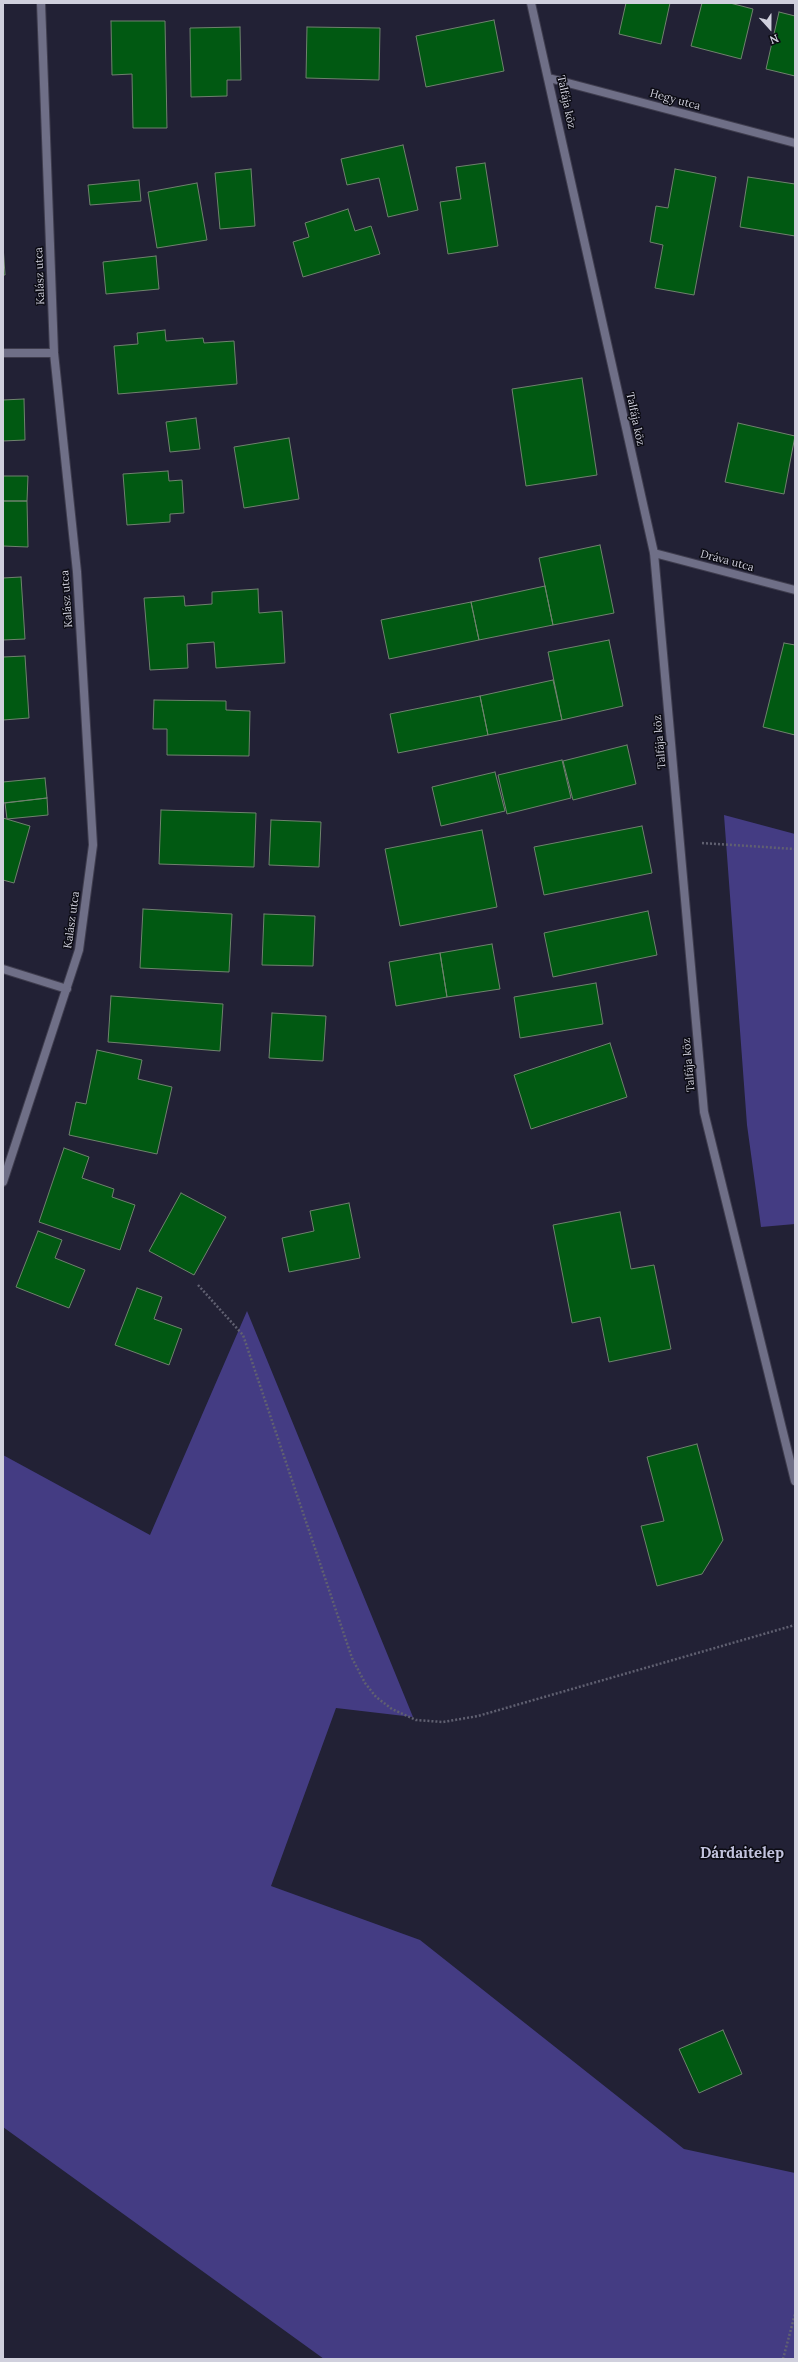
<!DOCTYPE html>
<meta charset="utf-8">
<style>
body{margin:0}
#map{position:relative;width:798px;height:2362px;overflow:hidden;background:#222135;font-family:Lora,serif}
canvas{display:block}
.frame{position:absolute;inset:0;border:4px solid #d0d0dd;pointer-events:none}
.north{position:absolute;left:750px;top:8px;width:40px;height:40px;-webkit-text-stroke:3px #0c0c14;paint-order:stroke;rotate:159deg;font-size:11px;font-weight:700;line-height:16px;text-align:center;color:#d0d0dd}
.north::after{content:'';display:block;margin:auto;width:14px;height:18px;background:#d0d0dd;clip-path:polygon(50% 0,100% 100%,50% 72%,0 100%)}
</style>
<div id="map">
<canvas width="798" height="2362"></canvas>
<div class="frame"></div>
<div class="north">N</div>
</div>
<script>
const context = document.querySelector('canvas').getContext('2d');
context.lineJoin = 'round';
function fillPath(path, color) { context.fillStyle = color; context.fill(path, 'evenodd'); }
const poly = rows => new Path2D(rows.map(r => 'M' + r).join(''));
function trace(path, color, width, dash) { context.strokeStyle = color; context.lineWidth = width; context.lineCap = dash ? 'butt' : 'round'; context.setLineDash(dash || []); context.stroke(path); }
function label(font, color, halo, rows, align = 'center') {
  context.font = font + ' Lora,serif'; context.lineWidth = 3; context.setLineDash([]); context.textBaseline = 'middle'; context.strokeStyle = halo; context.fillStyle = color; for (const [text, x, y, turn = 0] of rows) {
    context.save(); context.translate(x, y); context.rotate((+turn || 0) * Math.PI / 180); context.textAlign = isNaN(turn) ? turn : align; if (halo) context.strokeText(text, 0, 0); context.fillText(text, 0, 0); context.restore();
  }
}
const green = poly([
 [724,815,795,834,795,1224,761,1227,747,1125],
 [247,1311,413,1717,336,1708,271,1886,420,1940,684,2149,795,2173,795,2359,324,2359,3,2127,3,1455,150,1535]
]);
const building = poly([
 [626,3,670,3,661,44,619,34,626,3],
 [702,3,730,3,753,9,741,59,691,46,702,3],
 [779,12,795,16,795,76,766,69,779,12],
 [494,20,504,71,426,87,416,36,494,20],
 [111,21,165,21,167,128,133,128,132,74,112,75,111,21],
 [240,27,241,80,227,80,227,96,191,97,190,28,240,27],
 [307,27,380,28,379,80,306,78,307,27],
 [403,145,418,210,388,217,379,178,347,185,341,159,403,145],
 [485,163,498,246,448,254,440,202,461,199,456,167,485,163],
 [251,169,255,226,220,229,215,173,251,169],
 [675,169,716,177,694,295,655,288,663,245,650,242,656,206,668,208,675,169],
 [748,177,795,184,795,236,740,227,748,177],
 [139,180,141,201,90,205,88,185,139,180],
 [197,183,207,240,157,248,148,192,197,183],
 [348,209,355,231,371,226,380,254,303,277,293,242,309,237,305,223,348,209],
 [3,245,5,275,3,275,3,245],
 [156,256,159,289,106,294,103,262,156,256],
 [165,330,166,341,203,338,204,343,234,341,237,384,118,394,114,346,138,344,137,333,165,330],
 [582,378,597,475,526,486,512,389,582,378],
 [24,399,25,440,3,441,3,400,24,399],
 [196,418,200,449,170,452,166,422,196,418],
 [738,423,795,436,784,494,725,482,738,423],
 [289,438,299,499,244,508,234,447,289,438],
 [168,471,169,481,182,480,184,513,170,514,170,522,127,525,123,474,168,471],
 [3,476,28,476,27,501,3,501,3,476],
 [3,501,27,501,28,547,3,546,3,501],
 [600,545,614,613,553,625,539,558,600,545],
 [21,577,25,639,3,640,3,578,21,577],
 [545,586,553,625,479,640,471,602,545,586],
 [258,589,259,613,282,611,285,663,216,668,214,642,187,644,188,668,150,670,144,598,184,596,185,606,212,604,212,592,258,589],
 [471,602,479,640,389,659,381,620,471,602],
 [609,640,623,706,562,720,548,652,609,640],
 [784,643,795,645,795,735,763,727,784,643],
 [25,656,29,718,3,720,3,657,25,656],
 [553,680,562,720,488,735,480,696,553,680],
 [480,696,488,735,398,753,390,714,480,696],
 [154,700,226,701,226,710,250,711,249,756,167,755,167,729,153,729,154,700],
 [627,745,636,784,573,800,563,761,627,745],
 [562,760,571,798,507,814,498,775,562,760],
 [495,772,505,811,441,826,432,787,495,772],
 [45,778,47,798,3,803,3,782,45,778],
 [47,798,48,815,7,819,5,803,47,798],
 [161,810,256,813,254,867,159,864,161,810],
 [3,818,30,826,14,883,3,880,3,818],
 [271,820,321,822,319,867,269,865,271,820],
 [642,826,652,873,544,895,534,847,642,826],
 [482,830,497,907,400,926,385,849,482,830],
 [143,909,232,914,229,972,140,968,143,909],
 [648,911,657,955,553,977,544,933,648,911],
 [264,914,315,916,313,966,262,965,264,914],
 [492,944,500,989,447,997,440,953,492,944],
 [440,953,447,997,396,1006,389,962,440,953],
 [596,983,603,1024,520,1038,514,997,596,983],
 [111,996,223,1004,220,1051,108,1042,111,996],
 [272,1013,326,1016,323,1061,269,1058,272,1013],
 [610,1043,627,1097,531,1129,514,1075,610,1043],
 [97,1050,142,1060,138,1079,172,1087,157,1154,69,1135,76,1102,86,1104,97,1050],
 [64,1148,89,1157,82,1178,114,1189,112,1197,135,1205,120,1250,39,1222,64,1148],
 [181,1193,226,1217,194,1275,149,1251,181,1193],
 [349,1203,360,1258,289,1272,282,1238,314,1231,310,1211,349,1203],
 [620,1212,631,1269,654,1265,671,1349,609,1362,600,1317,572,1323,553,1225,620,1212],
 [38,1231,62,1240,55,1258,85,1270,69,1308,16,1287,38,1231],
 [137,1288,162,1297,154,1319,182,1329,169,1365,115,1345,137,1288],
 [697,1444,723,1540,702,1574,657,1586,641,1526,664,1521,647,1457,697,1444],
 [723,2030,742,2074,699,2093,679,2049,723,2030]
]);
const path = poly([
 [702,843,795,849],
 [198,1285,243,1335,352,1658,365,1683,376,1697,392,1709,416,1720,443,1722,478,1716,795,1625],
 [783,2359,795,2314]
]);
const minor = poly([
 [531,3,654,553,704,1112,795,1481],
 [549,78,795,143],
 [3,353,54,353],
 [654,553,795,590],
 [3,969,67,989],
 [3,1182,79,950,93,845,77,572,54,353,41,3]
]);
const streetNames = [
 ["Hegy utca",675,100,15],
 ["Talfája köz",566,102,78],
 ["Kalász utca",40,276,-92],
 ["Talfája köz",635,419,78],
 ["Dráva utca",727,561,15],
 ["Kalász utca",67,599,-94],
 ["Talfája köz",660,742,-95],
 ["Kalász utca",72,920,-82],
 ["Talfája köz",689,1065,-95]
];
const districtNames = [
 ["Dárdaitelep",742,1854]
];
fillPath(green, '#443c83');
fillPath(building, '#015912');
trace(building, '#6f826e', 1);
trace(minor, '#3f3d4e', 10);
trace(path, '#606071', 2.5, [2, 2]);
trace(minor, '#6f6f87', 8);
label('11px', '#d0d0dd', '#0c0c14', streetNames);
label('bold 15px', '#c2c3dd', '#0c0c14', districtNames);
</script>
